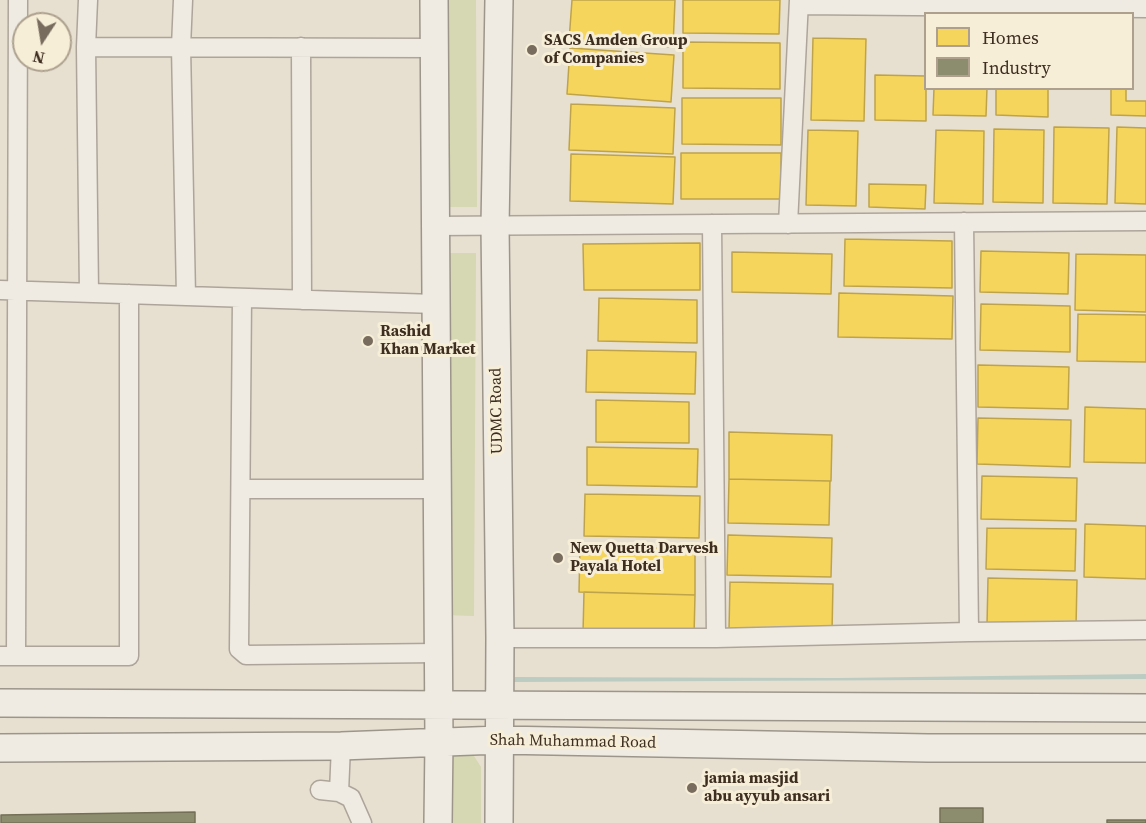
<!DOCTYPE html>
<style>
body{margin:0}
#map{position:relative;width:1146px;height:823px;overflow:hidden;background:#e7e0d1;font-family:"Source Serif 4",serif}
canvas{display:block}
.legend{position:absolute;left:924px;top:12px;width:210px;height:78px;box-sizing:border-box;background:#f7eed8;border:2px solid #ada18e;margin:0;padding:8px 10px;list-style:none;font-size:18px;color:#3d2e20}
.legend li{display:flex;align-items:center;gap:12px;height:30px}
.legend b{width:30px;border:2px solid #ada18e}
.north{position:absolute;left:12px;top:12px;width:60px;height:60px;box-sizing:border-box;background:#f7eed8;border:2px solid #ada18e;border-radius:50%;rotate:192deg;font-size:16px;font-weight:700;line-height:24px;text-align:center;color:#3d2e20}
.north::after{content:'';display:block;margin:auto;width:21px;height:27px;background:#786c5e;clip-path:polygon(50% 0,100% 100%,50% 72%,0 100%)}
</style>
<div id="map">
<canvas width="1146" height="823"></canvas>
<ul class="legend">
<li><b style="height:16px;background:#f6d55c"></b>Homes</li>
<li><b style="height:16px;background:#8c8c6e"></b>Industry</li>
</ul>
<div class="north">N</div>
</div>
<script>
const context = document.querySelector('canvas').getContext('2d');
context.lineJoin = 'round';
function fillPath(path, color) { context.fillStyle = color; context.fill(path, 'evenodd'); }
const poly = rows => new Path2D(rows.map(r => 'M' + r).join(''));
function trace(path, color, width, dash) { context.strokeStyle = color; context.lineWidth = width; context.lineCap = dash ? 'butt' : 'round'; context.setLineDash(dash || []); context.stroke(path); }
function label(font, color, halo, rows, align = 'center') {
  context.font = font + ' "Source Serif 4",serif'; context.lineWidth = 6; context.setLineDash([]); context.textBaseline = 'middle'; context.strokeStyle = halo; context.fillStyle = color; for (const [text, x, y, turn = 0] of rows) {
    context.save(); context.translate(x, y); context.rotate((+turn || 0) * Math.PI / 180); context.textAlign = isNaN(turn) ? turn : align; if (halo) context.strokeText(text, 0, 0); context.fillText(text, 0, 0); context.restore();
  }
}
const green = poly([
 [443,0,476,0,477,207,443,207],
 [447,253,476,253,474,616,444,615],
 [469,753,474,756,481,767,481,823,447,823,450,757,456,754]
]);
const water = poly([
 [1146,674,1146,679,514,682,515,677,837,678]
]);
const homes = poly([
 [572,0,675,0,673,47,569,41,572,0],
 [683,0,780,0,779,34,683,33,683,0],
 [813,38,866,39,864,121,811,120,813,38],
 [683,42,780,43,780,89,683,88,683,42],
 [570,48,674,55,671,102,567,94,570,48],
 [875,75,926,76,926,121,875,120,875,75],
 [934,88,987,88,986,116,933,115,934,88],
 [996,88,1048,88,1048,117,996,115,996,88],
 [1111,88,1126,88,1126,101,1146,101,1146,116,1111,115,1111,88],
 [682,98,781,98,781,145,682,144,682,98],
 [571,104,675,108,673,154,569,150,571,104],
 [1054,127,1109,128,1107,204,1053,203,1054,127],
 [1117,127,1146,128,1146,204,1115,203,1117,127],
 [994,129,1044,130,1043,203,993,202,994,129],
 [808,130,858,131,856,206,806,205,808,130],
 [936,130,984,131,983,204,934,203,936,130],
 [681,153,781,153,781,199,681,199,681,153],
 [571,154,675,157,673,204,570,201,571,154],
 [869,184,926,185,925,209,869,207,869,184],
 [845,239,952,241,952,288,844,286,845,239],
 [700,243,700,290,584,290,583,244,700,243],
 [981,251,1069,253,1068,294,980,292,981,251],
 [732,252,832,254,831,294,732,292,732,252],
 [1076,254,1146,255,1146,312,1075,310,1076,254],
 [839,293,953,296,952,339,838,337,839,293],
 [599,298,697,300,697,343,598,341,599,298],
 [981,304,1070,306,1070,352,980,350,981,304],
 [1078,314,1146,315,1146,362,1077,361,1078,314],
 [587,350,696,352,695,394,586,392,587,350],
 [978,365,1069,367,1068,409,978,407,978,365],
 [596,400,689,402,689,443,596,442,596,400],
 [1085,407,1146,409,1146,463,1084,462,1085,407],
 [978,418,1071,420,1070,467,977,464,978,418],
 [729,432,832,435,831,481,729,479,729,432],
 [587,447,698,449,697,487,587,485,587,447],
 [982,476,1077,478,1076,521,981,519,982,476],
 [729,479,830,481,829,525,728,523,729,479],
 [585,494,700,496,699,538,584,536,585,494],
 [1085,524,1146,526,1146,579,1084,577,1085,524],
 [987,528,1076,529,1075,571,986,569,987,528],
 [728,535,832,538,831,577,727,575,728,535],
 [580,546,695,549,695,595,579,592,580,546],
 [988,578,1077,580,1076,627,987,625,988,578],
 [730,582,833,584,832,632,729,630,730,582],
 [584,592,695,595,694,636,583,633,584,592]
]);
const industry = poly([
 [940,808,983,808,983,823,940,823,940,808],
 [195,812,195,823,1,823,1,815,195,812],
 [1107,820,1146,820,1146,823,1107,823,1107,820]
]);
const street = poly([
 [88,0,86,47,89,293],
 [183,0,181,47,186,296],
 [799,5,1146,8],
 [86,47,433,48],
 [301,47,302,300],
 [964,222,969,632],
 [712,224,716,638],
 [788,224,799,0],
 [434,226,1146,221],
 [0,290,435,304],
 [242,298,239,649,246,655,438,653],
 [241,489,437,489],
 [500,638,716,638,969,632,1146,630],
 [0,656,129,656,129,294],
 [16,656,18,0],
 [320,790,339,792,351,798,362,823],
 [339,792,341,746]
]);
const secondary = poly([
 [434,0,439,741,438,823],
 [0,703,1146,708],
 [0,748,341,746,499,740,928,748,1146,748],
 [499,823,500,638,495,226,499,0]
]);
const markers = [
 [532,50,6,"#786c5e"],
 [368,341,6,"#786c5e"],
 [558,558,6,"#786c5e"],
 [692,788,6,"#786c5e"]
];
const poiNames = [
 ["SACS Amden Group",544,41],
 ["of Companies",544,59],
 ["Rashid",380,332],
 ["Khan Market",380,350],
 ["New Quetta Darvesh",570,549],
 ["Payala Hotel",570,567],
 ["jamia masjid",704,779],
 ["abu ayyub ansari",704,797]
];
const streetNames = [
 ["UDMC Road",497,411,-91],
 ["Shah Muhammad Road",573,742,1]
];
fillPath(green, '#d6d7b3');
fillPath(water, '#bcccc2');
fillPath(homes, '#f6d55c');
trace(homes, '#bea34a', 1.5);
fillPath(industry, '#8c8c6e');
trace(industry, '#747057', 1.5);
trace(street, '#ada599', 21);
trace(secondary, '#9c958a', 30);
trace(street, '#efebe3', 18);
trace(secondary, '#efebe3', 27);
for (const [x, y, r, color] of markers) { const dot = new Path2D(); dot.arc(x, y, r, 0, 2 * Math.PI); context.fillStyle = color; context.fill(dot); trace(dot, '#f7eed8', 2); }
label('bold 16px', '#3d2e20', '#f7eed8', poiNames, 'left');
label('16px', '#3d2e20', '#f7eed8', streetNames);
</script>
